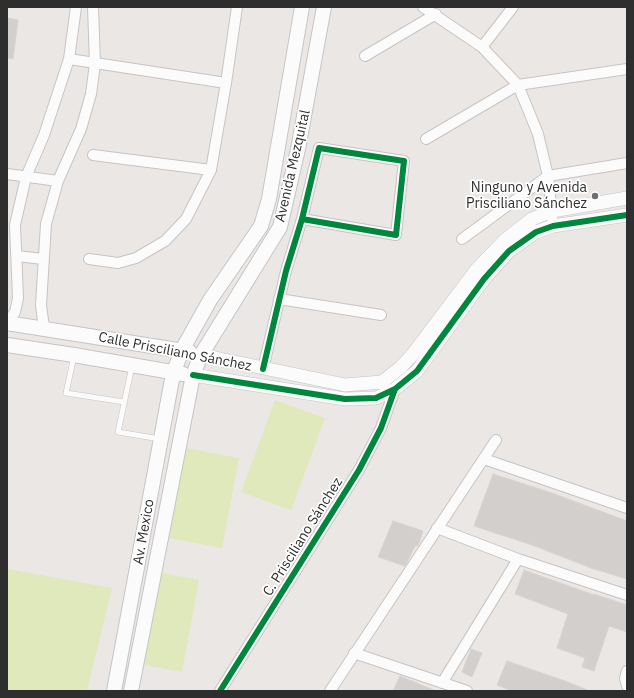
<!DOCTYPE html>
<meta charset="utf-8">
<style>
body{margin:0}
#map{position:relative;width:634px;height:698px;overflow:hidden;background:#ebe7e4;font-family:"IBM Plex Sans",sans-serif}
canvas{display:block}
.frame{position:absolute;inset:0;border:8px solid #2e2e2e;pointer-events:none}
</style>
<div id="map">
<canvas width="634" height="698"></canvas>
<div class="frame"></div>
</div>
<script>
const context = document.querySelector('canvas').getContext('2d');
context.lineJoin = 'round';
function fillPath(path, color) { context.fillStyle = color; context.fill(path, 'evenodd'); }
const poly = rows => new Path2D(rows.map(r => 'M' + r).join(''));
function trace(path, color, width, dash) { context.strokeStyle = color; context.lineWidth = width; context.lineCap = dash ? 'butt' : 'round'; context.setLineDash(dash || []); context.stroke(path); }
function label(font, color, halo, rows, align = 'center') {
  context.font = font + ' "IBM Plex Sans",sans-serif'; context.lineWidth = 3.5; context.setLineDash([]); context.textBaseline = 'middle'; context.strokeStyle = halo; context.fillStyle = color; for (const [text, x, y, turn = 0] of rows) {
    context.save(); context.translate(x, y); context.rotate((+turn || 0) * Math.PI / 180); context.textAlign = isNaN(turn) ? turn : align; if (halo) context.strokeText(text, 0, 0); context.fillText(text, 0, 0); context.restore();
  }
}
const pitch = poly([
 [275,400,325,418,291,510,241,492],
 [180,447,239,458,222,548,164,537],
 [8,569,112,588,87,691,7,691],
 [158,572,199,580,182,672,140,664]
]);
const building = poly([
 [7,18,18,20,13,59,7,58,7,18],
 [493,474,552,493,627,521,627,579,591,568,532,545,474,526,493,474],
 [393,521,423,531,418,546,415,546,405,566,378,557,393,521],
 [524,570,594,595,594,594,627,605,627,632,609,626,594,671,582,667,585,658,557,648,568,614,515,594,524,570],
 [471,649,482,653,472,677,462,672,471,649],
 [507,661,565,681,590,691,512,691,497,685,507,661],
 [400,676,436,691,393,691,400,676]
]);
const service = poly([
 [74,356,66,393,124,402],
 [132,366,118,432,160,439]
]);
const minor = poly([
 [423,7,482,47,518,85,538,134,548,176,553,226],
 [482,47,513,7],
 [365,56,436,14],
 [69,59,226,83],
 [426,139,518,85,627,69],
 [93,155,211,170],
 [7,174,58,181],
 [462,239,548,176,627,163],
 [17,256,43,259],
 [89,259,118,263,136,258,165,241,186,219,211,170,226,83,237,7],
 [279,299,381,315],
 [7,323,15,312,18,298,15,225,26,177,44,135,69,59,76,7],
 [44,328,41,305,46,224,58,181,81,129,91,94,95,64,93,7],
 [263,369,286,271,302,219,319,148,404,161,396,235,302,219],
 [484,459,627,508],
 [437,528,518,559,627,595],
 [354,653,467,691],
 [627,671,625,678,627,686],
 [442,683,518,559],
 [220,691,359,470,381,428,395,389],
 [330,691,496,440]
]);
const tertiary = poly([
 [201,355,345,385,382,382,401,367,413,354,477,269,505,240,532,219,552,211,627,198],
 [193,375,345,399,376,398,395,389,417,371,484,279,509,251,536,232,553,226,627,215]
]);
const secondary = poly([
 [7,323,190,352],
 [7,345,74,355,183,374],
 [114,691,173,374,182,350,210,300,261,226,269,199,302,7],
 [131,691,193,375,201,355,280,227,298,149,324,7]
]);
const cycleway = poly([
 [263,369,286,271,302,219,319,148,404,161,396,235,302,219],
 [193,375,345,399,376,398,395,389,417,371,484,279,509,251,536,232,553,226,627,215],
 [220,691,359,470,381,428,395,389]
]);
const markers = [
 [595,196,4,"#706f6e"]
];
const streetNames = [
 ["Avenida Mezquital",293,166,-77],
 ["Calle Prisciliano Sánchez",175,352,11],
 ["Av. Mexico",144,532,-80],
 ["C. Prisciliano Sánchez",303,537,-58]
];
const poiNames = [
 ["Ninguno y Avenida",587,188],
 ["Prisciliano Sánchez",587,204]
];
fillPath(pitch, '#e0e9bc');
fillPath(building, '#d2cfcd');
trace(building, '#d6d3d0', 1);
trace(service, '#c6c4c4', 6);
trace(minor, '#c6c4c4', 12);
trace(tertiary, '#c6c4c4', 14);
trace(secondary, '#c6c4c4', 16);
trace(service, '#fcfbfb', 5);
trace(minor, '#fcfbfb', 10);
trace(tertiary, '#fcfbfb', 13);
trace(secondary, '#fcfbfb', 14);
trace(cycleway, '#00873e', 6);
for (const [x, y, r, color] of markers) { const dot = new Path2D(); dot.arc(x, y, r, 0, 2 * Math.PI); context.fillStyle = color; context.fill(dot); trace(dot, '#fff', 1.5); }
label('14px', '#2e2e2e', '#fff', streetNames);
label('14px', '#2e2e2e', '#fff', poiNames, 'right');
</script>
